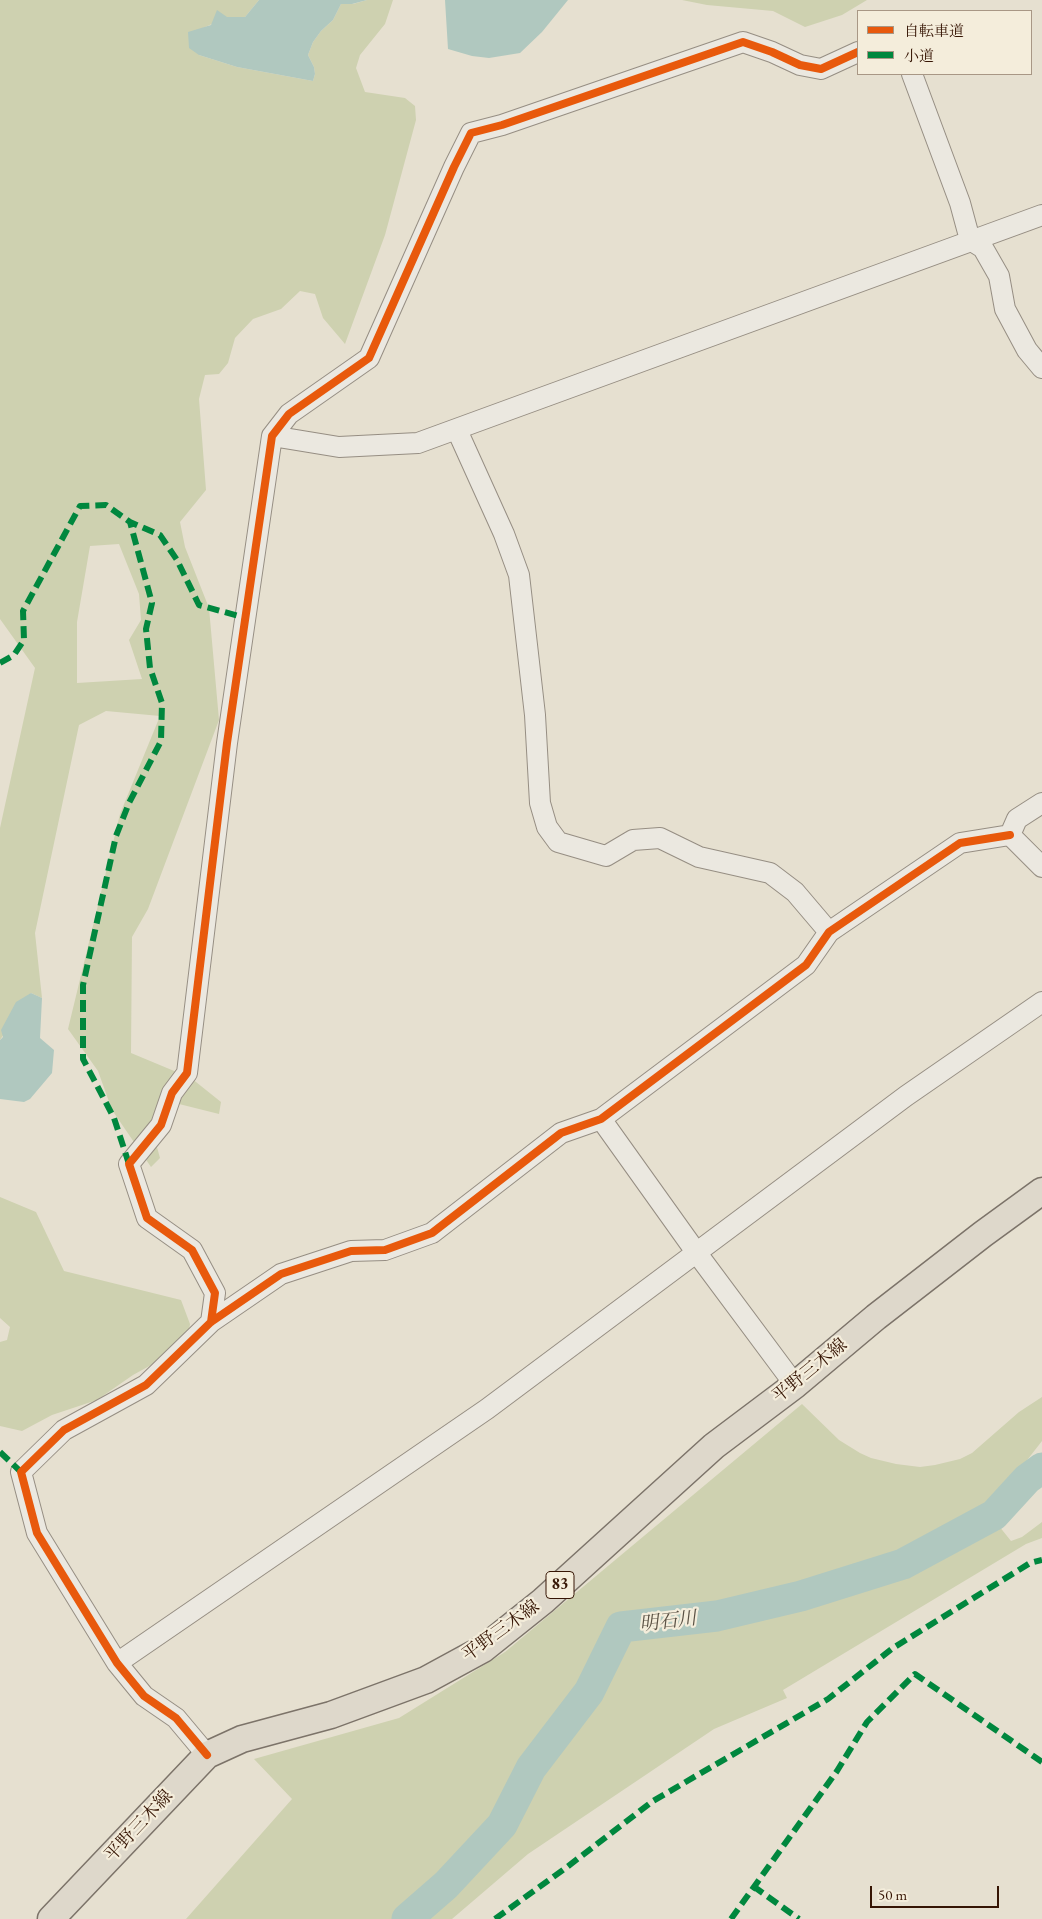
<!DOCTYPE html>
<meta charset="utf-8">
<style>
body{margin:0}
#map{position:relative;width:1042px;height:1919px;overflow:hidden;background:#e6e0d0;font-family:"EB Garamond","Noto Serif JP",serif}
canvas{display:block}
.legend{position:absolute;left:857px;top:10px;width:175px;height:65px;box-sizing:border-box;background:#f4eddb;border:1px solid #a89785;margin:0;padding:6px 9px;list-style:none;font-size:15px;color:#361504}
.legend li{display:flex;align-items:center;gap:10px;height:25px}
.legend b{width:25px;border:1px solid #a89785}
.scale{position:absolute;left:870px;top:1886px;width:129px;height:22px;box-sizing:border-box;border:2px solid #361504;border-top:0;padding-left:6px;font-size:15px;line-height:18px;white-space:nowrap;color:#361504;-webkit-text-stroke:4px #f4eddb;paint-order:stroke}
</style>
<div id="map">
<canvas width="1042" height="1919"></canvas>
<ul class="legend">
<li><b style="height:6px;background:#e8590c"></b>自転車道</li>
<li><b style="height:6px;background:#00873e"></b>小道</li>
</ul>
<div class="scale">50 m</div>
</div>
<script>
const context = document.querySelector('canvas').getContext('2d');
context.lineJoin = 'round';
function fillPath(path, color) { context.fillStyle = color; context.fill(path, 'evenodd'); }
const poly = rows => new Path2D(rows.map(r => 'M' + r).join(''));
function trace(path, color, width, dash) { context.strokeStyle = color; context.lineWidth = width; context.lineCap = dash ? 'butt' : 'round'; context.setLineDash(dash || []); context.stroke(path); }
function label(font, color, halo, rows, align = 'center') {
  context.font = font + ' "EB Garamond","Noto Serif JP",serif'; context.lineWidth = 4.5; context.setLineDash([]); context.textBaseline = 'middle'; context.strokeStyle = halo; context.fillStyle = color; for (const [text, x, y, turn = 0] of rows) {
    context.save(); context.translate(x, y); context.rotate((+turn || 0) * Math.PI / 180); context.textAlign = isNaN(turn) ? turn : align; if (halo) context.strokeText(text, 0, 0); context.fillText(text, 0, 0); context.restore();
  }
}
const green = poly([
 [0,0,259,0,245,17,227,17,201,29,199,55,237,67,313,81,315,74,314,67,308,55,313,42,321,31,333,20,341,4,353,4,367,0,393,0,385,24,360,55,356,68,365,92,405,98,415,106,416,120,385,235,345,344,323,318,315,294,300,291,281,309,253,319,235,338,228,363,219,374,205,375,199,399,206,490,180,522,185,547,209,608,219,720,148,909,132,937,131,1053,191,1078,221,1102,219,1114,179,1104,169,1113,153,1133,160,1158,151,1167,112,1110,98,1071,68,1029,120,814,160,716,106,711,79,725,35,933,42,998,31,993,0,1040,0,828,35,668,0,619],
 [119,544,139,594,141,620,129,640,142,679,77,683,77,622,90,546],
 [682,0,867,0,842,15,805,27,773,11,707,5],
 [0,1197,36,1212,64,1271,181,1300,190,1324,188,1337,180,1349,133,1375,97,1400,52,1415,22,1431,0,1426,0,1342,7,1340,10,1327,0,1318],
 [1042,1397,1042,1441,1017,1473,983,1506,1011,1541,1022,1537,1042,1522,1042,1538,1026,1544,783,1690,787,1698,714,1729,528,1854,452,1919,186,1919,292,1799,254,1759,399,1718,505,1652,802,1404,839,1440,860,1453,871,1458,896,1464,920,1467,935,1465,960,1459,972,1453,1019,1412]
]);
const water = poly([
 [259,0,367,0,352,4,341,4,333,20,321,31,313,42,308,55,314,67,315,74,313,81,237,67,199,55,189,48,188,32,211,25,217,10,227,17,245,17],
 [445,0,568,0,542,32,520,53,489,58,472,56,448,49],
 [31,993,42,998,40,1038,54,1050,52,1073,30,1099,24,1102,0,1099,0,1040,3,1037,1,1030,16,1002]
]);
const river = poly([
 [407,1919,446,1885,502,1825,531,1768,589,1692,621,1627,717,1616,801,1596,903,1564,994,1515,1027,1479,1042,1468]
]);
const minor = poly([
 [912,74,960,203,970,240,983,248,999,276,1005,309,1027,350,1042,368],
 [457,430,504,534,519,575,535,715,540,803,547,827,558,842,606,856,633,840,660,838,699,857,770,873,795,892,829,932],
 [272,436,339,447,418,443,1042,215],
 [1010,835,1017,819,1042,803],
 [1010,835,1042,867],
 [601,1119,696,1252,795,1385],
 [211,1322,215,1293,192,1250,147,1218,129,1164,161,1125,172,1093,187,1073,227,743,272,436,289,414,369,358,454,167,471,133,502,125,743,42,772,52,800,65,821,69,858,52],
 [117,1663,487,1409,906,1096,1042,1002],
 [207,1755,176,1718,144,1696,117,1663,37,1533,21,1472,64,1430,146,1385,211,1322,281,1274,351,1251,385,1250,432,1233,561,1133,601,1119,806,965,829,932,960,843,1010,835]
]);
const major = poly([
 [51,1919,207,1755,242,1739,331,1715,426,1680,483,1649,543,1601,714,1446,795,1385,876,1317,983,1234,1042,1191]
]);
const quiet = poly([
 [0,663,14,655,24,640,23,611,80,506,106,505,130,522,160,535,177,560,199,605,246,618],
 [129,1164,114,1118,83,1059,83,985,116,836,129,803,161,741,162,703,150,668,146,629,152,603,130,522],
 [0,1452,21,1472],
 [753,1886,799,1919],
 [495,1919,567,1867,653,1801,828,1699,893,1648,1030,1563,1042,1560],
 [731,1919,837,1771,867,1722,915,1674,1042,1762]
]);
const cycleway = poly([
 [211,1322,215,1293,192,1250,147,1218,129,1164,161,1125,172,1093,187,1073,227,743,272,436,289,414,369,358,454,167,471,133,502,125,743,42,772,52,800,65,821,69,858,52],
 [207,1755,176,1718,144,1696,117,1663,37,1533,21,1472,64,1430,146,1385,211,1322,281,1274,351,1251,385,1250,432,1233,561,1133,601,1119,806,965,829,932,960,843,1010,835]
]);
const shields = [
 [560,1585,28]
];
const shieldNames = [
 ["83",560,1585]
];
const streetNames = [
 ["平野三木線",810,1371,-39],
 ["平野三木線",501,1631,-36],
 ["平野三木線",139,1826,-47]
];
const waterNames = [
 ["明石川",668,1622,-7]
];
fillPath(green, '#ced1b0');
fillPath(water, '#b0c8bf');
trace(river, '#b0c8bf', 31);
trace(minor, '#968e83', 22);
trace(major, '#7c7369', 29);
trace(minor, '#ebe8e0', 20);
trace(major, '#ded8cb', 26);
trace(quiet, '#00873e', 6, [12, 6]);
trace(cycleway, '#e8590c', 8);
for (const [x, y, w] of shields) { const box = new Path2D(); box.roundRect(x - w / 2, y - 13.5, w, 27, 4); context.fillStyle = '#f4eddb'; context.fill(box); trace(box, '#361504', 1); }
label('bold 16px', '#361504', null, shieldNames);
label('18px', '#361504', '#f4eddb', streetNames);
label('italic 19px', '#595043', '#f4eddb', waterNames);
</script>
